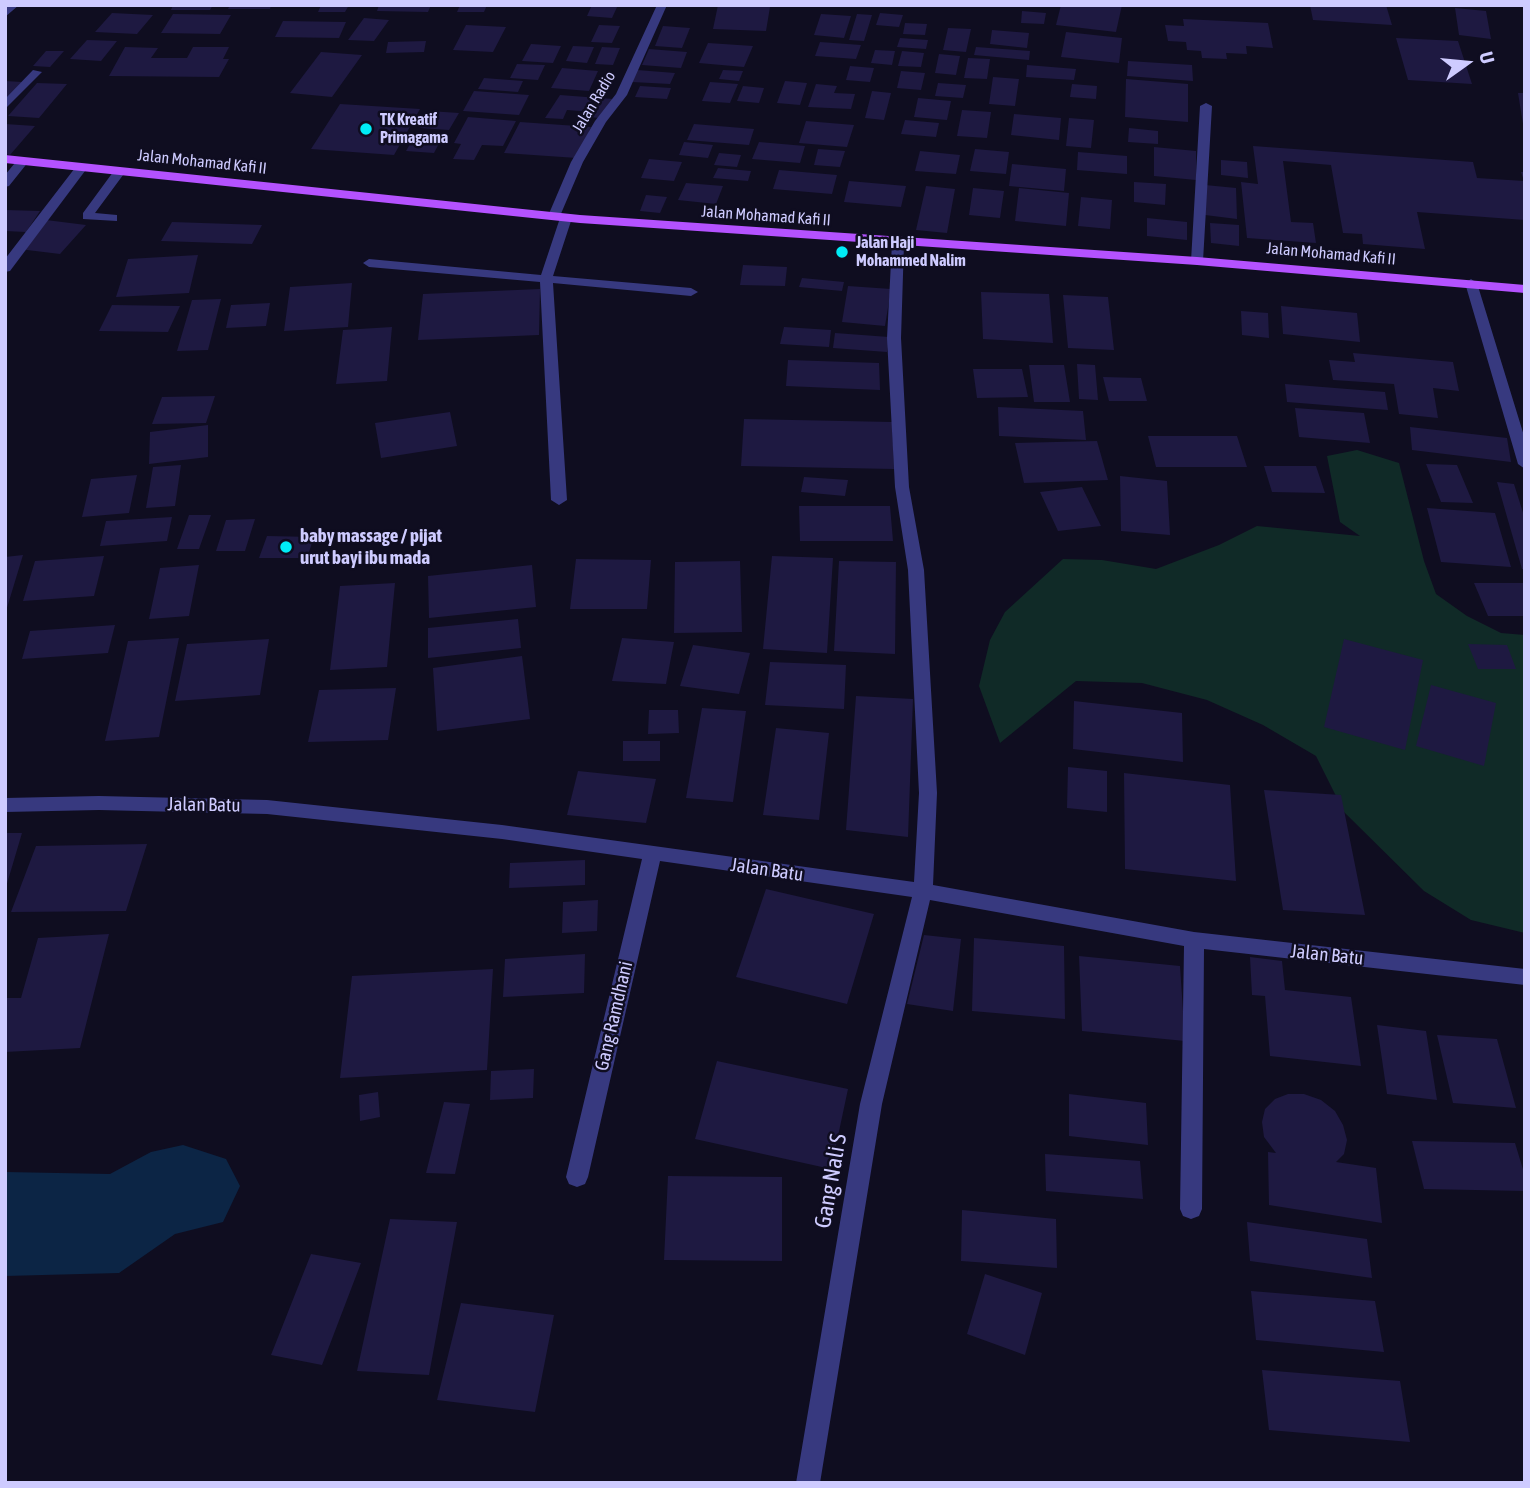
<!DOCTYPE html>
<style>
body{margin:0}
#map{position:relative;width:1530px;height:1488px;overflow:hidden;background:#0f0d20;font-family:"Asap Condensed",sans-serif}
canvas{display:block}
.frame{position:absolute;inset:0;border:7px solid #cecbff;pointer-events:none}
.north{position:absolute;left:1432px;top:28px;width:70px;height:70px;-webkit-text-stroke:5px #0f0d20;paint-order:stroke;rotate:75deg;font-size:19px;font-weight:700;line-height:28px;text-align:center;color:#cecbff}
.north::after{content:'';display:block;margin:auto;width:24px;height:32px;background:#cecbff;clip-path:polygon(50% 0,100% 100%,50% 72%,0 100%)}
</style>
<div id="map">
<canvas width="1530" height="1488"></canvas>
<div class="frame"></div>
<div class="north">U</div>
</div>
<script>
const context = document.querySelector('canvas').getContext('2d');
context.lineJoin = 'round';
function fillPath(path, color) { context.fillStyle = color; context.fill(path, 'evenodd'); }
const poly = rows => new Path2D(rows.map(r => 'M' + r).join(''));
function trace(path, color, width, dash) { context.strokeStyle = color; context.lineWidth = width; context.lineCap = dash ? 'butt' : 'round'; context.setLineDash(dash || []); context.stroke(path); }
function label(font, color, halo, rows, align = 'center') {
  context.font = font + ' "Asap Condensed",sans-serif'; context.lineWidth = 5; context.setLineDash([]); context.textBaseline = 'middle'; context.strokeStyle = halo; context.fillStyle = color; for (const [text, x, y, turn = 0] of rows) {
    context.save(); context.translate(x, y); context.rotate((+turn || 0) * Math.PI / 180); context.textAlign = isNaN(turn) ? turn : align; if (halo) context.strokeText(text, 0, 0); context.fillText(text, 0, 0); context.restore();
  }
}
const green = poly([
 [1357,450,1399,463,1424,561,1436,594,1467,616,1501,633,1525,635,1525,933,1471,920,1424,891,1344,812,1316,756,1263,725,1207,700,1142,683,1076,681,1000,743,979,686,990,640,1005,612,1063,559,1102,560,1156,569,1219,545,1257,526,1360,536,1340,522,1327,456]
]);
const water = poly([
 [183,1145,226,1159,240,1186,223,1222,175,1234,119,1273,5,1276,5,1172,110,1174,151,1152]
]);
const building = poly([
 [173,5,213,5,210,10,171,10],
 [230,5,271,5,270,9,228,9],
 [321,5,349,5,345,12,318,12],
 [379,5,431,5,428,12,377,11],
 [460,5,487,5,484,12,457,12],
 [592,5,618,5,612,18,587,16],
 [718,5,770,7,766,31,713,29],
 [1061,5,1122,5,1116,32,1056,25],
 [1310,5,1386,5,1392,25,1313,20],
 [1455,8,1486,11,1491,39,1459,35],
 [1022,11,1046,13,1044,24,1021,23],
 [112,13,153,15,137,34,95,32],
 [880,13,903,15,899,27,876,25],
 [173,14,231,15,220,34,161,33],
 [821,14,851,16,844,38,814,35],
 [857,14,872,15,864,41,849,40],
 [364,18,389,20,374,41,348,40],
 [1183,19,1268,23,1273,48,1246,46,1247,54,1226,53,1227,59,1202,58,1201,51,1187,50,1186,42,1168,41,1165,25,1184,26],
 [283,21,346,22,339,38,275,37],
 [905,23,927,24,925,35,903,34],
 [466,25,506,27,493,52,453,50],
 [599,25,620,26,612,43,591,42],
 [663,26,690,28,682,48,655,46],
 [948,28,971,29,966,52,943,50],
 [992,30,1029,33,1027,48,990,44],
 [1066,32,1122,38,1119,63,1061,57],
 [900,38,928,40,926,49,897,47],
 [1396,38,1458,41,1472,84,1408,80],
 [87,40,117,41,101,61,70,59],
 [426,41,424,52,386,53,388,42],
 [820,42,861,45,856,59,815,56],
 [708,43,753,46,744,67,699,63],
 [531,44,561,46,553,63,522,61],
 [573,46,594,47,587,63,566,61],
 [125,47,158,48,151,58,187,58,193,47,229,47,223,59,229,59,219,77,109,76],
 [602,47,620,48,613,65,595,64],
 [976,47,1030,51,1029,60,974,55],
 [649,49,687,52,681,68,642,65],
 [875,50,895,51,892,65,871,63],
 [46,51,64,51,50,67,33,66],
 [902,51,924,53,921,67,898,66],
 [321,52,362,55,332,97,290,93],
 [939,54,960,56,956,75,935,73],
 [968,58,990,59,987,79,964,78],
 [1128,61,1192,65,1193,81,1127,76],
 [517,64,545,65,538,80,510,78],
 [1027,65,1076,69,1074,80,1026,77],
 [850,66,874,68,870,82,846,80],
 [562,68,598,71,589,91,551,88],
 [637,70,675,73,670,84,632,82],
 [723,70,743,71,739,81,719,79],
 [901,71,925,73,921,90,897,88],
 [993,77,1019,79,1015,106,989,104],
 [484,78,523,81,518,92,478,89],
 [1126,79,1188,84,1188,122,1125,117],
 [5,81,22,82,5,101],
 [785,81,807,83,800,105,777,103],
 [710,82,738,84,730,103,702,101],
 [37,83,67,84,39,118,8,116],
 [938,83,966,85,963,98,935,96],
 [816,84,837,86,834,93,855,94,851,109,808,107],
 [1072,84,1097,86,1096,99,1070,97],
 [640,86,671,88,667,99,635,97],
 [743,86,764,88,759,103,737,101],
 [474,91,529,95,519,115,463,111],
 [872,91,891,93,884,120,865,118],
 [1518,93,1525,93,1525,124,1523,124],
 [560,95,599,98,613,99,599,118,590,117,593,112,567,110,563,119,545,118],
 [918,98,951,101,947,120,914,117],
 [340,104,420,109,394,155,311,149],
 [962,110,991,112,987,138,957,136],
 [429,111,459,113,449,130,420,128],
 [1014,114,1061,118,1059,140,1011,135],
 [468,117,516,121,503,146,482,145,474,160,453,159,461,144,454,143],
 [1069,118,1094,120,1091,148,1066,146],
 [905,120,939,123,936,137,901,134],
 [806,121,854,125,847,147,799,143],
 [520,122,591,127,577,158,504,153],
 [5,124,35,126,10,155,5,154],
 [694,124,754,129,749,145,687,140],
 [1129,128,1158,131,1158,144,1128,142],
 [417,132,444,134,434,153,406,151],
 [684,142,713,145,708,158,679,155],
 [759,142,805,146,800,163,752,159],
 [1253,146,1473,162,1477,178,1524,181,1521,172,1525,172,1525,220,1417,212,1425,249,1363,244,1362,234,1343,233,1331,165,1283,161,1291,222,1313,223,1316,243,1247,238,1241,182,1258,184],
 [1154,147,1196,151,1196,180,1154,176],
 [818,149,845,151,840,167,814,165],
 [975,149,1009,152,1006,174,970,171],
 [920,151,960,155,956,174,915,171],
 [1078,152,1127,156,1127,174,1077,170],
 [719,153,741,155,737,167,714,165],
 [649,159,682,162,674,181,641,178],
 [1221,160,1247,162,1248,178,1221,175],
 [1012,164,1066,169,1064,191,1009,186],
 [718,168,751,171,748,181,713,178],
 [779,170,837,175,832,194,773,189],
 [849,181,906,186,901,207,844,202],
 [1134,182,1166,184,1165,205,1134,202],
 [686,183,723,186,716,204,678,200],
 [1205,185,1236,188,1237,219,1205,215],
 [926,186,955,189,947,233,916,230],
 [973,188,1004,191,1000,218,969,215],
 [1019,188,1069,193,1066,226,1015,221],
 [646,195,667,197,660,213,640,211],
 [1081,197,1112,200,1110,229,1078,226],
 [5,210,40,211,26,232,5,231],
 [1147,218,1187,222,1187,240,1147,236],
 [46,220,86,225,60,254,19,249],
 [172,222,262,225,252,244,161,241],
 [1210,223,1239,225,1239,246,1211,243],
 [198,255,189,293,116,297,128,259],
 [743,265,787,267,785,286,740,285],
 [802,278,844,282,842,291,799,287],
 [352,283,348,327,284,331,290,287],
 [848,286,891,289,885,326,842,322],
 [540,289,539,335,418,340,423,294],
 [981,292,1049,294,1053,343,983,339],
 [1063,295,1108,297,1114,350,1068,348],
 [221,299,208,350,177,351,192,300],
 [270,303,266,326,226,328,231,305],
 [112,305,180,306,168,332,99,331],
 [1281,306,1357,313,1360,342,1283,334],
 [1241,311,1268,313,1269,338,1242,335],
 [392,327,387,381,336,384,343,330],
 [784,327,831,330,829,347,780,344],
 [835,333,889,337,887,352,833,348],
 [1353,353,1453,362,1459,391,1433,388,1438,418,1399,414,1394,384,1333,380,1329,360,1355,362],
 [788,360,879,363,880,390,786,386],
 [1077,364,1095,365,1098,400,1079,399],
 [1029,365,1064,365,1070,402,1034,402],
 [973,369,1022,369,1028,397,977,398],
 [1103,377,1141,378,1147,401,1109,401],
 [1285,384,1385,392,1388,410,1287,402],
 [215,396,206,423,152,424,162,397],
 [998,407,1083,411,1086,440,999,436],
 [1295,408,1364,413,1370,443,1299,437],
 [450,412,457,446,381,458,375,423],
 [744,419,892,422,894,469,741,466],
 [208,425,208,457,149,464,150,432],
 [1410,427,1507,438,1511,462,1412,450],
 [1148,436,1237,436,1247,467,1156,467],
 [1097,441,1108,480,1024,483,1015,443],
 [1426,464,1457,465,1473,503,1441,502],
 [181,465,175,506,146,508,153,467],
 [1264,466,1316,466,1325,493,1272,492],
 [137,475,129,513,82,517,91,479],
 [1120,476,1167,481,1170,535,1121,531],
 [804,477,848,480,845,496,801,492],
 [1497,482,1514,484,1525,519,1525,569,1522,569],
 [1082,487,1101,526,1058,531,1040,492],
 [799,506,890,506,893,541,800,541],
 [1427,508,1495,513,1511,567,1441,562],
 [189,515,211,515,199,549,177,549],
 [172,517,167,541,100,546,106,521],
 [255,519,245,551,216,551,226,520],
 [267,536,314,537,307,558,259,558],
 [23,555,6,611,5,611,5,557],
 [104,556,94,596,23,601,35,561],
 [772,556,833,558,827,653,763,649],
 [576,559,651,560,647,609,570,609],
 [740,561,742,632,674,633,675,562],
 [839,561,896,562,895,654,834,651],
 [199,565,189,616,149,619,160,568],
 [532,565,536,607,429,618,428,576],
 [395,583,387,667,330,670,340,586],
 [1474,583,1525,583,1525,616,1488,616],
 [518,619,521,648,428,658,428,628],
 [115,625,108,653,22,659,30,631],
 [179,638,159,737,105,741,128,641],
 [622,638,674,642,666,684,612,681],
 [269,639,260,695,175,701,187,644],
 [1344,639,1423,660,1405,750,1324,727],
 [1468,644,1507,645,1516,669,1478,669],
 [693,645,750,653,739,694,680,686],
 [522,656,530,719,437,731,433,668],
 [770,662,846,665,844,709,765,705],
 [1431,685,1496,703,1484,766,1416,746],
 [396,688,388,740,308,742,319,690],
 [856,696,913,699,908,837,846,830],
 [1074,701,1182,713,1183,762,1073,749],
 [702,708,746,711,733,802,686,798],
 [649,710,678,710,679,733,648,734],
 [776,728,829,733,819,820,763,815],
 [623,741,660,741,660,761,623,761],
 [1068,767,1107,771,1107,812,1067,808],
 [578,771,656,779,646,823,567,815],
 [1124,773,1230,785,1236,881,1125,869],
 [1264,790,1341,795,1365,915,1283,910],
 [5,833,22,833,6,887,5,887],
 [147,844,126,911,11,912,36,846],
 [585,860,585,885,509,888,510,863],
 [766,889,874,914,847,1004,736,977],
 [598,900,597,931,562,933,563,902],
 [109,934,80,1048,5,1052,5,998,21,998,38,938],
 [924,935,961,939,953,1011,907,1004],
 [974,938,1064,946,1065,1019,972,1011],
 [585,954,584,993,503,997,505,959],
 [1079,956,1180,966,1185,1041,1082,1031],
 [1250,957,1282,961,1285,990,1351,997,1361,1066,1270,1056,1265,996,1252,995],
 [493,969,487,1070,340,1078,352,976],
 [1377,1025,1426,1031,1437,1100,1387,1094],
 [1437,1035,1497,1039,1516,1108,1453,1103],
 [717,1061,848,1089,831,1169,695,1139],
 [534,1069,533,1098,490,1100,491,1071],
 [378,1092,380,1117,360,1121,359,1095],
 [1069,1094,1146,1103,1148,1145,1069,1136],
 [1288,1094,1304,1094,1321,1100,1335,1111,1343,1125,1347,1140,1344,1154,1336,1162,1376,1168,1382,1223,1269,1205,1268,1152,1276,1153,1264,1137,1262,1122,1265,1109,1275,1099],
 [444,1102,470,1104,455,1174,426,1173],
 [1412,1141,1515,1143,1525,1176,1525,1191,1424,1189],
 [1045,1154,1140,1161,1143,1199,1046,1191],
 [668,1176,782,1177,782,1261,664,1260],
 [962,1210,1056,1219,1057,1268,961,1261],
 [390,1219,457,1222,429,1375,357,1371],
 [1247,1222,1367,1239,1372,1278,1250,1261],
 [311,1254,361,1263,322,1365,271,1355],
 [985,1274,1042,1293,1025,1355,967,1334],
 [1251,1291,1375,1301,1384,1352,1256,1340],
 [461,1303,554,1315,535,1412,437,1400],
 [1262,1370,1400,1381,1410,1442,1269,1430]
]);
const minor = poly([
 [8,5,19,5,5,17,5,8,8,5],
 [657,5,667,5,627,95,606,122,583,162,560,216,558,219,550,219,548,216,571,162,595,121,616,94,657,5],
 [33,70,42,72,5,109,5,99,33,70],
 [1206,103,1212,106,1203,261,1197,265,1191,261,1200,106,1206,103],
 [19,158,29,161,9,186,5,187,5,175,19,158],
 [78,164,88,167,10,271,5,272,5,259,78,164],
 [120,167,126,171,95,213,117,215,117,221,83,219,83,213,116,168,120,167],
 [566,214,572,218,553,276,691,288,698,292,691,296,553,283,567,500,559,505,551,500,540,282,369,267,363,263,369,259,541,275,560,218,566,214],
 [898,239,904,243,901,338,909,487,924,570,937,793,933,885,1194,932,1525,969,1525,985,1204,949,1202,1209,1199,1216,1191,1219,1183,1216,1180,1209,1184,946,930,900,882,1104,820,1483,796,1483,860,1104,912,897,660,861,588,1177,585,1184,577,1187,569,1184,566,1177,642,859,502,839,267,814,99,810,5,812,5,798,99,796,267,800,502,825,914,882,919,793,908,570,895,487,887,338,892,243,898,239],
 [1471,279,1477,283,1525,439,1525,469,1518,464,1465,283,1471,279]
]);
const major = poly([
 [5,155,580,215,1197,257,1525,285,1525,293,1197,265,580,223,5,163,5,155]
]);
const markers = [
 [366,129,7,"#00ecf6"],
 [842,252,7,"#00ecf6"],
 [286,547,7,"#00ecf6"]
];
const farStreetnames = [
 ["Jalan Radio",594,102,-59],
 ["Jalan Mohamad Kafi II",202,162,6],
 ["Jalan Mohamad Kafi II",766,216,4],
 ["Jalan Mohamad Kafi II",1331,254,5]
];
const farPoinames = [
 ["TK Kreatif",380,120],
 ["Primagama",380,138],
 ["Jalan Haji",856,243],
 ["Mohammed Nalim",856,261]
];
const poiNames = [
 ["baby massage / pijat",300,536],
 ["urut bayi ibu mada",300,558]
];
const streetNames = [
 ["Jalan Batu",204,805,1],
 ["Jalan Batu",767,870,8],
 ["Jalan Batu",1327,955,6],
 ["Gang Ramdhani",614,1016,-77]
];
const nearStreetnames = [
 ["Gang Nali S",831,1181,-80]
];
fillPath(green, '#102a27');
fillPath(water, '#0c2545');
fillPath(building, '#1e1941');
fillPath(minor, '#37397f');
fillPath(major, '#b452ff');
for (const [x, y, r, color] of markers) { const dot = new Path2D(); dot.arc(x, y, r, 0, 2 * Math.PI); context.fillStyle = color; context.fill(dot); trace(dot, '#0f0d20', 2.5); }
label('16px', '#cecbff', '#0f0d20', farStreetnames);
label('bold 16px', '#cecbff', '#0f0d20', farPoinames, 'left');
label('bold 19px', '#cecbff', '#0f0d20', poiNames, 'left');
label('19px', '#cecbff', '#0f0d20', streetNames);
label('23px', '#cecbff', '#0f0d20', nearStreetnames);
</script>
